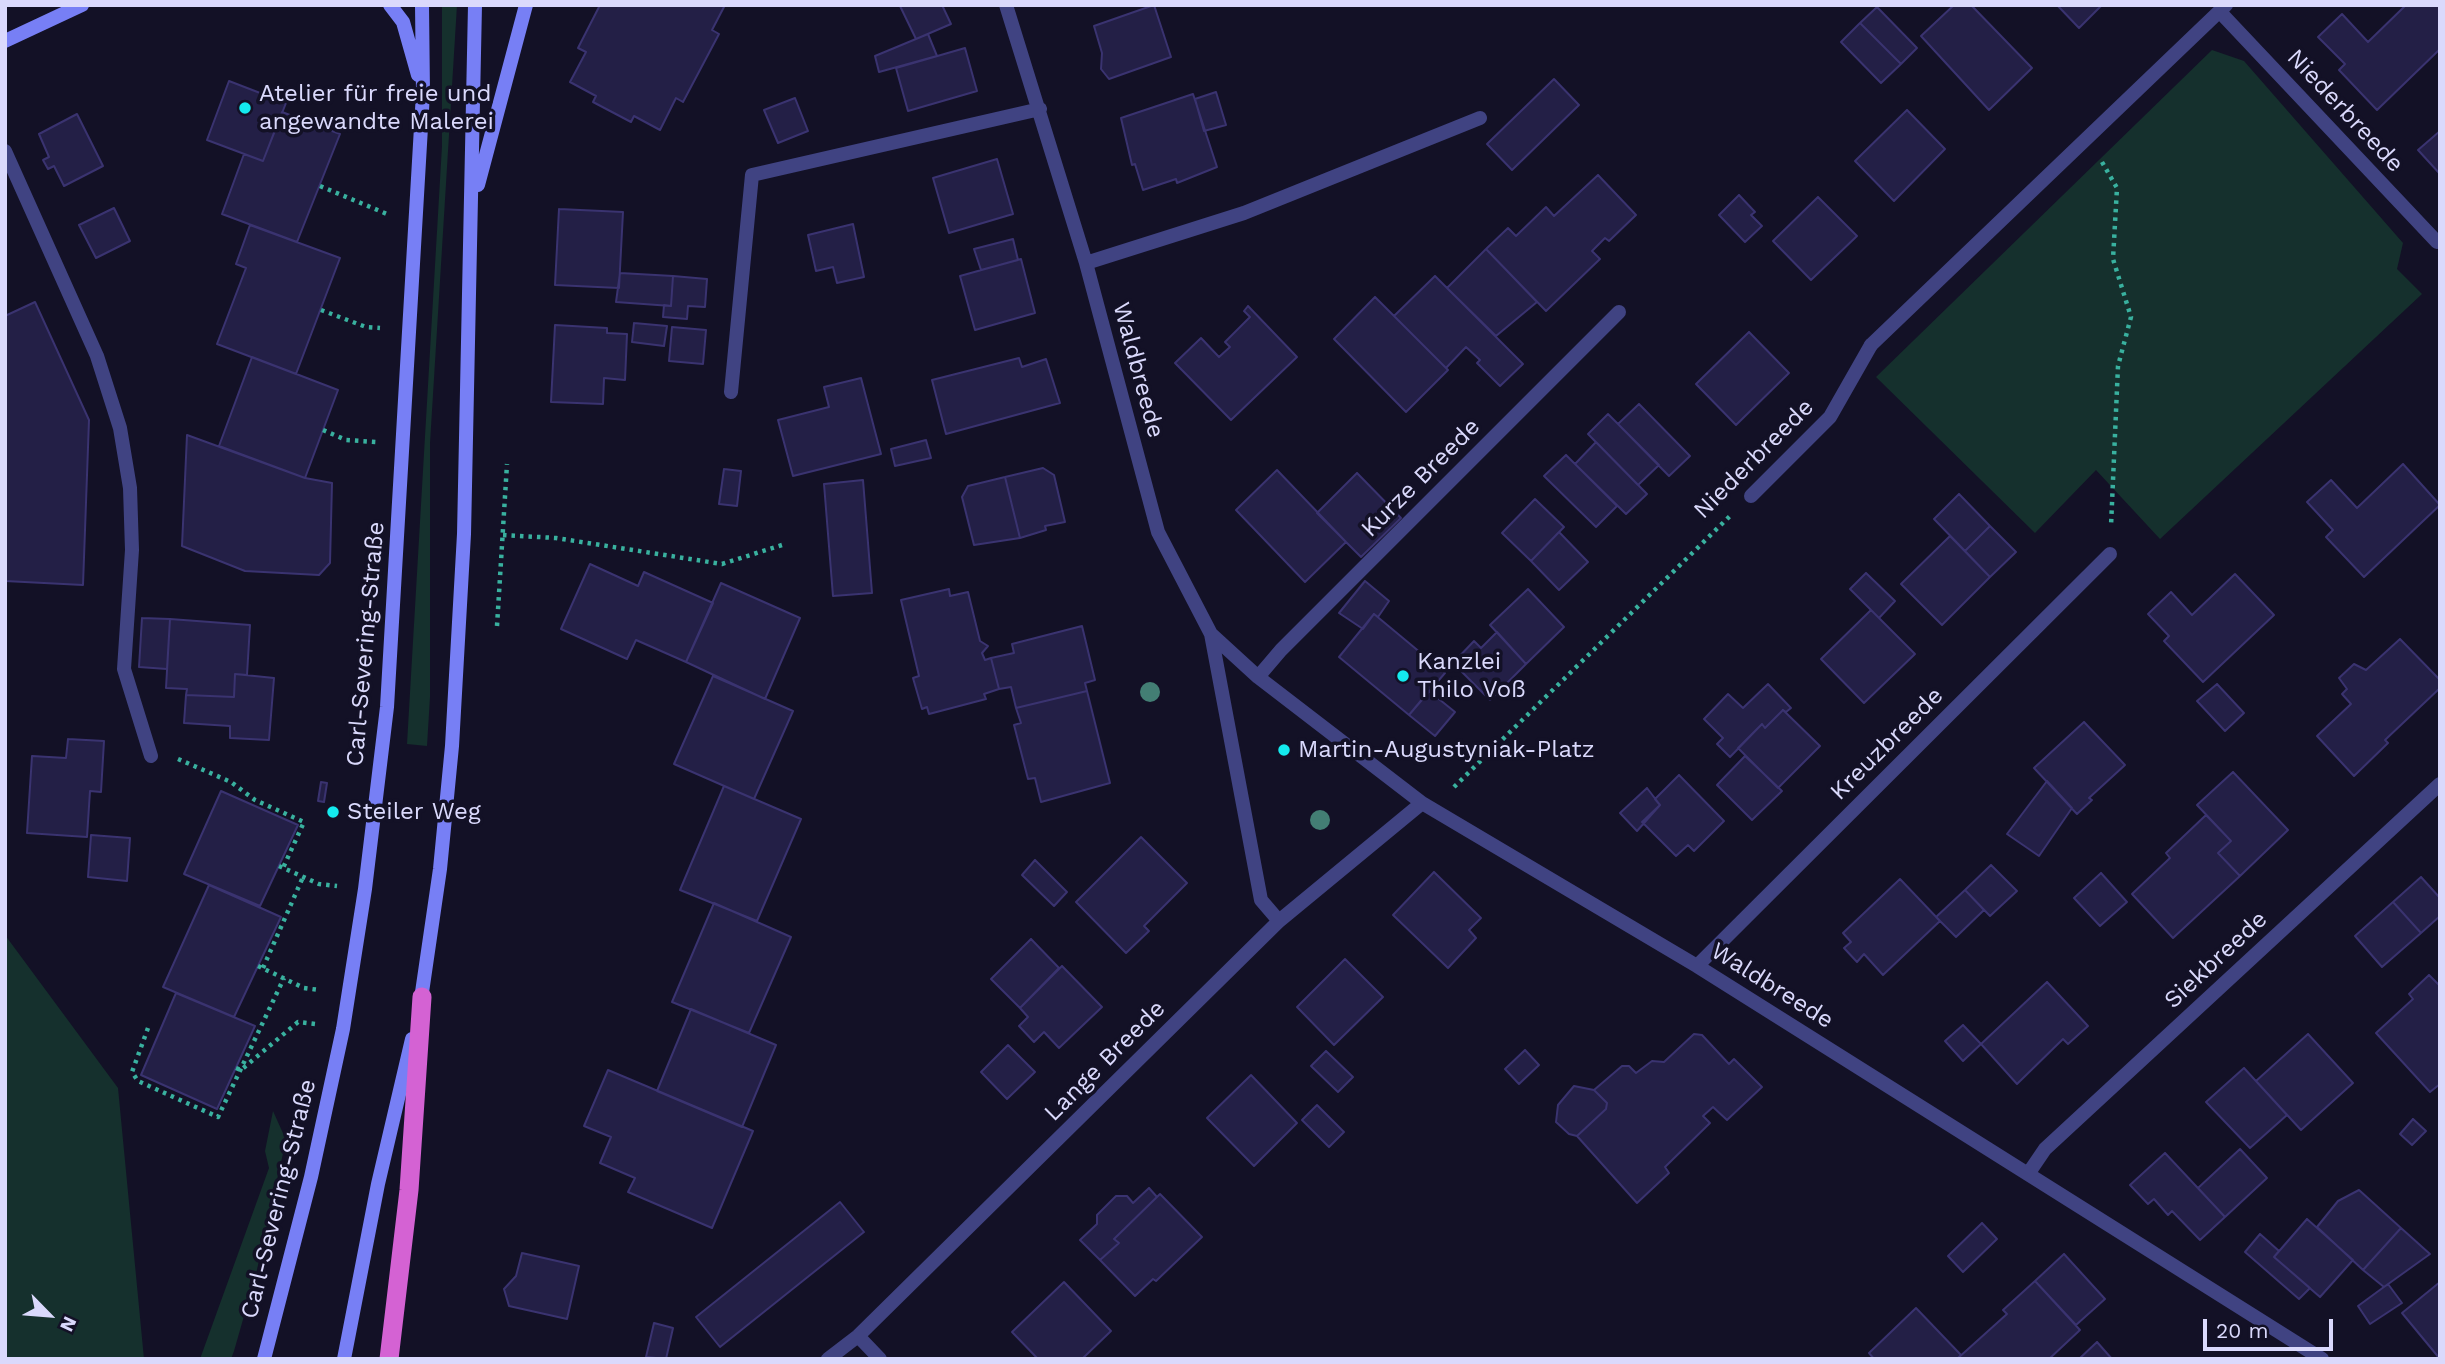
<!DOCTYPE html>
<meta charset="utf-8">
<style>
body{margin:0}
#map{position:relative;width:2445px;height:1364px;overflow:hidden;background:#131126;font-family:"Work Sans",sans-serif}
canvas{display:block}
.frame{position:absolute;inset:0;border:7px solid #dad9fc;pointer-events:none}
.north{position:absolute;left:14px;top:1280px;width:70px;height:70px;-webkit-text-stroke:5px #131126;paint-order:stroke;rotate:115deg;font-size:19px;font-weight:700;line-height:28px;text-align:center;color:#dad9fc}
.north::after{content:'';display:block;margin:auto;width:24px;height:32px;background:#dad9fc;clip-path:polygon(50% 0,100% 100%,50% 72%,0 100%)}
.scale{position:absolute;left:2203px;top:1319px;width:130px;height:32px;box-sizing:border-box;border:4px solid #dad9fc;border-top:0;padding-left:9px;font-size:21px;line-height:24px;white-space:nowrap;color:#dad9fc;-webkit-text-stroke:5px #131126;paint-order:stroke}
</style>
<div id="map">
<canvas width="2445" height="1364"></canvas>
<div class="frame"></div>
<div class="north">N</div>
<div class="scale">20 m</div>
</div>
<script>
const context = document.querySelector('canvas').getContext('2d');
context.lineJoin = 'round';
function fillPath(path, color) { context.fillStyle = color; context.fill(path, 'evenodd'); }
const poly = rows => new Path2D(rows.map(r => 'M' + r).join(''));
function trace(path, color, width, dash) { context.strokeStyle = color; context.lineWidth = width; context.lineCap = dash ? 'butt' : 'round'; context.setLineDash(dash || []); context.stroke(path); }
function label(font, color, halo, rows, align = 'center') {
  context.font = font + ' "Work Sans",sans-serif'; context.lineWidth = 7; context.setLineDash([]); context.textBaseline = 'middle'; context.strokeStyle = halo; context.fillStyle = color; for (const [text, x, y, turn = 0] of rows) {
    context.save(); context.translate(x, y); context.rotate((+turn || 0) * Math.PI / 180); context.textAlign = isNaN(turn) ? turn : align; if (halo) context.strokeText(text, 0, 0); context.fillText(text, 0, 0); context.restore();
  }
}
const green = poly([
 [442,5,457,5,430,443,430,697,427,746,407,744,442,146],
 [2212,50,2244,61,2403,243,2397,269,2422,294,2160,539,2096,470,2035,533,1876,377],
 [5,935,118,1088,144,1359,5,1359],
 [273,1111,286,1140,256,1274,234,1351,231,1359,200,1359,269,1168,265,1151]
]);
const building = poly([
 [600,5,725,5,712,30,719,34,683,102,676,98,660,130,634,116,631,122,593,102,596,96,570,82,586,52,578,48,600,5],
 [942,5,951,24,916,39,900,6,942,5],
 [1154,5,1171,57,1109,79,1101,69,1102,53,1094,26,1154,5],
 [1954,5,1971,5,2032,68,1989,110,1921,36,1954,5],
 [2057,5,2102,5,2079,28,2057,5],
 [2406,5,2440,5,2440,49,2377,110,2339,70,2345,64,2318,37,2342,14,2368,42,2406,5],
 [1877,7,1917,48,1901,64,1860,23,1877,7],
 [1860,23,1901,64,1881,83,1841,42,1860,23],
 [928,34,937,56,879,72,875,56,928,34],
 [965,48,977,91,908,111,896,68,965,48],
 [1554,79,1579,105,1512,170,1487,144,1554,79],
 [229,81,286,103,263,161,207,140,229,81],
 [1216,92,1226,125,1204,131,1195,99,1216,92],
 [1193,94,1217,167,1177,183,1176,179,1143,190,1135,164,1132,165,1121,118,1193,94],
 [795,98,808,131,778,143,764,110,795,98],
 [1907,110,1945,149,1894,201,1855,161,1907,110],
 [282,112,340,134,297,242,222,214,244,154,263,161,282,112],
 [77,114,103,166,64,186,54,166,48,169,43,160,49,157,39,134,77,114],
 [2440,131,2440,174,2418,150,2440,131],
 [997,159,1013,214,949,233,933,178,997,159],
 [1598,175,1636,215,1609,241,1605,238,1592,251,1600,259,1546,311,1486,249,1508,228,1516,236,1546,207,1554,216,1598,175],
 [1739,195,1755,212,1751,215,1762,226,1745,242,1719,215,1739,195],
 [1818,197,1857,236,1811,280,1773,241,1818,197],
 [114,208,130,241,96,258,79,225,114,208],
 [559,209,623,212,619,288,555,285,559,209],
 [853,224,864,277,837,283,833,267,816,271,808,235,853,224],
 [250,225,340,258,296,374,217,344,246,268,236,264,250,225],
 [1013,239,1018,260,981,270,974,249,1013,239],
 [1486,249,1537,302,1496,336,1447,288,1486,249],
 [1021,259,1035,313,975,330,960,276,1021,259],
 [620,273,673,276,671,306,616,302,620,273],
 [673,276,707,279,705,307,688,306,687,319,663,317,664,305,671,306,673,276],
 [1435,276,1523,364,1500,386,1477,363,1480,360,1466,347,1446,368,1394,316,1435,276],
 [1375,297,1448,370,1406,412,1334,339,1375,297],
 [35,302,89,420,83,585,5,581,5,316,35,302],
 [1248,306,1297,357,1231,420,1175,363,1201,338,1219,357,1230,347,1225,342,1250,317,1244,311,1248,306],
 [634,323,667,326,664,346,632,342,634,323],
 [555,325,607,328,607,333,627,334,625,380,604,378,603,404,551,402,555,325],
 [672,327,706,330,703,364,669,361,672,327],
 [1749,332,1789,373,1736,425,1696,384,1749,332],
 [252,357,338,390,305,478,219,446,252,357],
 [1019,358,1022,367,1046,359,1060,403,946,434,932,380,1019,358],
 [861,378,881,454,793,476,778,420,829,407,824,387,861,378],
 [1639,404,1690,456,1669,476,1618,424,1639,404],
 [1608,414,1659,465,1638,485,1588,434,1608,414],
 [187,435,305,478,332,483,330,563,319,575,245,571,182,546,187,435],
 [926,440,931,458,895,466,891,449,926,440],
 [1596,442,1647,494,1626,514,1575,464,1596,442],
 [1566,455,1617,506,1596,527,1544,476,1566,455],
 [2403,464,2440,505,2364,577,2326,537,2333,530,2307,502,2331,480,2357,508,2403,464],
 [1043,468,1054,475,1065,522,1045,526,1046,530,1020,538,1005,477,1043,468],
 [724,469,741,471,737,506,719,504,724,469],
 [1277,470,1346,542,1305,582,1236,510,1277,470],
 [1357,473,1401,518,1361,557,1317,513,1357,473],
 [1005,477,1020,538,974,545,962,497,968,486,1005,477],
 [863,480,872,593,833,596,824,484,863,480],
 [1959,494,1990,526,1965,551,1934,519,1959,494],
 [1535,499,1564,527,1531,561,1502,533,1535,499],
 [1990,526,2016,552,1990,577,1965,551,1990,526],
 [1559,532,1588,562,1559,590,1531,561,1559,532],
 [1950,536,1990,577,1942,625,1901,584,1950,536],
 [590,564,638,586,644,572,713,603,686,662,636,640,627,659,561,629,590,564],
 [1866,573,1895,601,1879,618,1850,589,1866,573],
 [2235,574,2274,615,2203,682,2164,641,2169,636,2148,614,2171,592,2192,615,2235,574],
 [1365,581,1389,601,1378,617,1374,614,1363,629,1339,613,1365,581],
 [721,583,800,618,765,699,686,662,721,583],
 [949,589,950,596,968,592,980,641,988,646,982,653,985,660,991,658,999,689,984,694,986,699,929,714,927,707,922,709,913,678,919,676,901,600,949,589],
 [1528,589,1564,627,1526,664,1490,625,1528,589],
 [1871,610,1915,654,1864,703,1821,659,1871,610],
 [1374,614,1445,673,1409,715,1339,657,1374,614],
 [142,618,170,619,167,669,139,667,142,618],
 [170,619,250,625,247,675,235,674,234,697,186,695,187,689,166,688,170,619],
 [1082,626,1095,680,1085,683,1087,691,1016,708,1011,687,999,689,991,658,1014,653,1012,644,1082,626],
 [1497,632,1526,664,1490,700,1453,663,1474,641,1481,648,1497,632],
 [2400,639,2440,680,2440,688,2385,740,2388,743,2354,776,2317,736,2351,704,2342,694,2347,689,2339,678,2354,664,2366,670,2400,639],
 [235,674,274,678,269,740,230,738,230,726,184,723,186,695,234,697,235,674],
 [713,676,793,711,754,799,674,764,713,676],
 [1768,684,1791,708,1786,712,1783,710,1765,728,1762,724,1730,757,1717,744,1723,738,1704,719,1728,694,1743,708,1768,684],
 [2217,684,2244,713,2225,731,2197,701,2217,684],
 [1087,691,1110,783,1041,802,1035,778,1028,779,1014,725,1021,723,1016,708,1087,691],
 [1429,691,1455,712,1435,736,1409,715,1429,691],
 [1783,710,1820,746,1778,788,1738,748,1762,724,1765,728,1783,710],
 [2084,722,2125,765,2089,798,2092,800,2077,814,2034,768,2084,722],
 [68,739,104,741,101,792,90,791,87,837,27,833,32,756,66,758,68,739],
 [1745,756,1782,791,1752,820,1717,785,1745,756],
 [2233,772,2288,830,2240,876,2218,853,2231,841,2197,805,2233,772],
 [1679,775,1724,821,1694,851,1688,845,1676,856,1642,822,1660,805,1655,799,1679,775],
 [2047,781,2072,808,2039,856,2007,834,2047,781],
 [321,782,327,783,324,802,318,801,321,782],
 [724,786,801,819,757,921,680,890,724,786],
 [1647,788,1660,805,1637,831,1620,813,1647,788],
 [221,791,298,825,260,906,184,874,221,791],
 [2206,815,2231,841,2218,853,2240,876,2173,938,2132,894,2170,858,2166,853,2206,815],
 [91,835,130,838,127,881,88,877,91,835],
 [1141,837,1187,883,1144,926,1149,931,1126,953,1076,902,1141,837],
 [1035,860,1067,892,1054,906,1022,875,1035,860],
 [1991,865,2017,891,1990,916,1965,890,1991,865],
 [1434,872,1481,918,1469,930,1476,938,1448,968,1393,915,1434,872],
 [2101,873,2127,902,2100,926,2074,898,2101,873],
 [2421,877,2440,898,2440,916,2421,933,2393,902,2421,877],
 [1900,879,1940,921,1883,975,1864,954,1857,962,1844,948,1851,942,1843,933,1900,879],
 [209,885,281,917,234,1017,163,987,209,885],
 [1965,890,1984,910,1956,937,1936,917,1965,890],
 [2393,902,2421,933,2382,967,2355,936,2393,902],
 [714,903,791,937,749,1033,672,1002,714,903],
 [1031,939,1059,968,1020,1008,991,979,1031,939],
 [1345,959,1383,997,1334,1045,1297,1007,1345,959],
 [1062,966,1102,1007,1059,1048,1044,1032,1034,1042,1019,1026,1028,1017,1020,1008,1062,966],
 [2429,975,2440,986,2440,1084,2430,1092,2376,1033,2413,999,2409,994,2429,975],
 [2047,982,2088,1026,2068,1044,2063,1039,2017,1084,1981,1044,2047,982],
 [176,993,255,1026,217,1109,141,1075,176,993],
 [691,1009,776,1045,742,1127,657,1091,691,1009],
 [1963,1025,1981,1044,1963,1061,1945,1041,1963,1025],
 [1694,1034,1702,1035,1729,1064,1734,1059,1762,1087,1727,1120,1713,1107,1703,1116,1710,1123,1665,1167,1669,1173,1637,1203,1577,1136,1606,1109,1607,1103,1594,1090,1622,1066,1629,1066,1636,1073,1652,1061,1664,1062,1694,1034],
 [2308,1034,2353,1083,2301,1130,2256,1081,2308,1034],
 [1008,1045,1035,1072,1007,1099,981,1072,1008,1045],
 [1525,1050,1539,1065,1519,1084,1505,1069,1525,1050],
 [1326,1051,1353,1077,1338,1092,1311,1066,1326,1051],
 [2244,1068,2287,1115,2250,1148,2206,1102,2244,1068],
 [608,1070,753,1131,712,1228,628,1192,635,1178,600,1163,611,1137,584,1126,608,1070],
 [1251,1075,1297,1123,1254,1166,1207,1118,1251,1075],
 [1574,1086,1594,1090,1607,1103,1606,1109,1577,1136,1569,1134,1556,1122,1558,1105,1574,1086],
 [1317,1105,1344,1132,1329,1147,1302,1120,1317,1105],
 [2413,1119,2426,1131,2412,1145,2400,1134,2413,1119],
 [2240,1149,2267,1178,2225,1217,2198,1188,2240,1149],
 [2165,1153,2225,1217,2200,1240,2172,1211,2168,1215,2154,1199,2148,1204,2130,1185,2165,1153],
 [1149,1188,1157,1197,1114,1239,1119,1243,1100,1260,1080,1240,1097,1224,1097,1215,1116,1196,1127,1196,1133,1203,1149,1188],
 [2359,1190,2401,1228,2363,1270,2317,1227,2338,1201,2359,1190],
 [1160,1194,1202,1237,1156,1281,1153,1279,1135,1296,1100,1260,1119,1243,1114,1239,1160,1194],
 [840,1202,864,1232,720,1347,696,1317,840,1202],
 [2307,1219,2353,1260,2320,1297,2274,1257,2307,1219],
 [1982,1223,1997,1239,1963,1272,1948,1256,1982,1223],
 [2401,1228,2430,1254,2384,1287,2363,1270,2401,1228],
 [2260,1234,2279,1251,2274,1257,2310,1288,2299,1299,2245,1252,2260,1234],
 [522,1253,579,1266,567,1319,509,1306,504,1289,516,1276,522,1253],
 [2064,1254,2105,1299,2076,1325,2035,1281,2064,1254],
 [2035,1281,2080,1330,2049,1359,1957,1359,2007,1314,2003,1310,2035,1281],
 [1064,1282,1111,1331,1082,1359,1038,1359,1012,1332,1064,1282],
 [2440,1282,2440,1359,2402,1313,2440,1282],
 [2388,1284,2402,1303,2370,1324,2358,1306,2388,1284],
 [1916,1308,1961,1355,1957,1359,1874,1359,1869,1353,1916,1308],
 [654,1323,673,1328,666,1359,646,1357,654,1323],
 [2097,1342,2112,1359,2079,1359,2097,1342]
]);
const path = poly([
 [2102,162,2117,188,2113,259,2131,317,2118,366,2111,526],
 [320,186,387,214],
 [321,310,366,327,380,328],
 [323,430,346,440,376,442],
 [503,535,556,538,722,564,782,545],
 [497,626,507,464],
 [178,759,231,782,255,800,304,822,283,868],
 [1454,787,1732,514],
 [279,866,319,884,337,886],
 [258,966,304,988,319,990],
 [263,968,303,877],
 [148,1028,132,1072,138,1081,218,1117,284,978],
 [236,1068,241,1070,298,1022,315,1024]
]);
const service = poly([
 [5,151,97,356,120,428,130,488,132,550,124,669,151,756],
 [1751,496,1830,417,1871,345]
]);
const minor = poly([
 [1006,5,1086,263,1158,532,1211,634,1261,900,1279,921],
 [2220,12,2437,242],
 [1086,263,1244,213,1480,118],
 [1871,345,2226,5],
 [731,392,752,175,1040,109],
 [1211,634,1258,677,1422,803,1697,966,2322,1359],
 [1258,677,1281,650,1619,312],
 [1697,966,2110,554],
 [2028,1174,2045,1149,2440,784],
 [858,1336,880,1359],
 [828,1359,858,1336,1279,921,1422,803]
]);
const secondary = poly([
 [390,5,403,22,418,75],
 [5,41,82,5],
 [478,185,526,5],
 [420,1006,440,869,452,746,464,534,475,5],
 [264,1359,311,1177,343,1029,365,889,387,707,423,93,422,5],
 [344,1359,378,1184,412,1039]
]);
const trunk = poly([
 [389,1359,409,1190,422,997]
]);
const trees = [
 [1150,692],
 [1320,820]
];
const markers = [
 [245,108,7,"#14eaee"],
 [1403,676,7,"#14eaee"],
 [1284,750,7,"#14eaee"],
 [333,812,7,"#14eaee"]
];
const poiNames = [
 ["Atelier für freie und",259,94],
 ["angewandte Malerei",259,122],
 ["Kanzlei",1417,662],
 ["Thilo Voß",1417,690],
 ["Martin-Augustyniak-Platz",1298,750],
 ["Steiler Weg",347,812]
];
const streetNames = [
 ["Niederbreede",2345,111,47],
 ["Waldbreede",1138,370,75],
 ["Niederbreede",1754,459,-45],
 ["Kurze Breede",1421,478,-45],
 ["Carl-Severing-Straße",366,644,-85],
 ["Kreuzbreede",1887,744,-45],
 ["Siekbreede",2216,960,-43],
 ["Waldbreede",1772,986,32],
 ["Lange Breede",1105,1061,-45],
 ["Carl-Severing-Straße",279,1199,-76]
];
fillPath(green, '#15302d');
fillPath(building, '#231f46');
trace(building, '#3a3370', 2);
trace(path, '#39b19f', 4.5, [3.5, 5]);
trace(service, '#404382', 14);
trace(minor, '#404382', 14);
trace(secondary, '#777ff5', 14);
trace(trunk, '#d462d3', 19);
context.fillStyle = '#437e74';
for (const [x, y] of trees) { context.beginPath(); context.arc(x, y, 10, 0, 2 * Math.PI); context.fill(); }
for (const [x, y, r, color] of markers) { const dot = new Path2D(); dot.arc(x, y, r, 0, 2 * Math.PI); context.fillStyle = color; context.fill(dot); trace(dot, '#131126', 2.5); }
label('24px', '#dad9fc', '#131126', poiNames, 'left');
label('24px', '#dad9fc', '#131126', streetNames);
</script>
